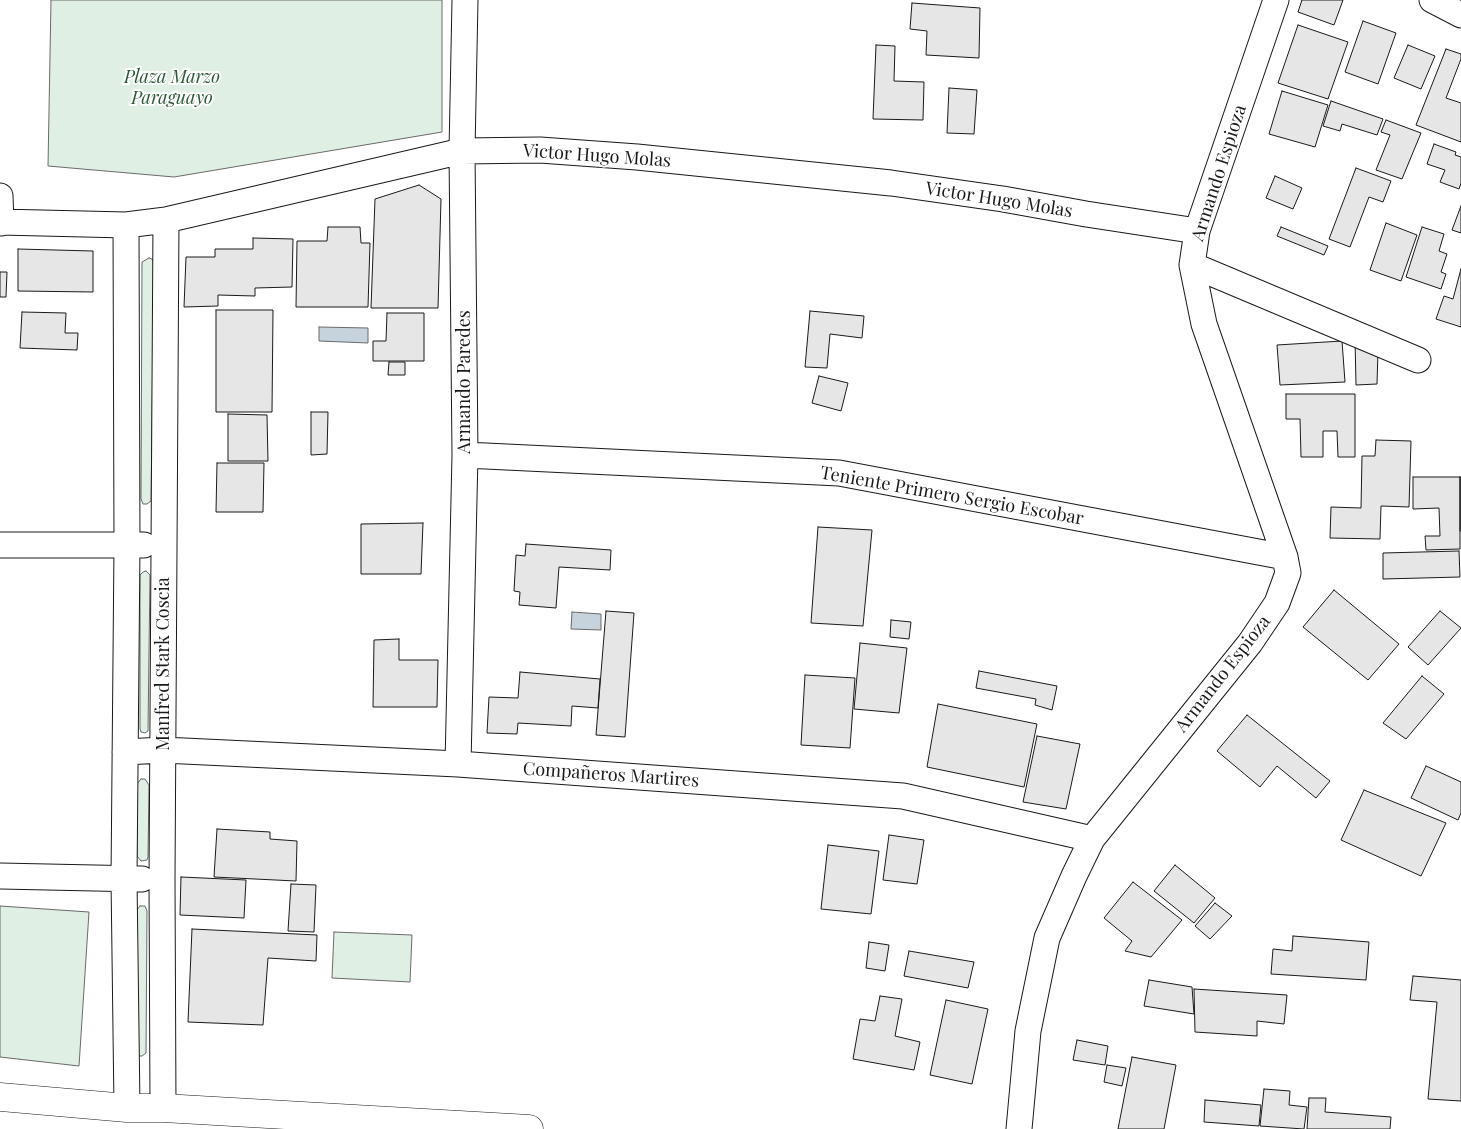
<!DOCTYPE html>
<meta charset="utf-8">
<style>
body{margin:0}
canvas{display:block;background:#fff}
</style>
<canvas width="1461" height="1129"></canvas>
<script>
const context = document.querySelector('canvas').getContext('2d');
context.lineJoin = 'round';
function fillPath(path, color) { context.fillStyle = color; context.fill(path, 'evenodd'); }
const poly = rows => new Path2D(rows.map(r => 'M' + r).join(''));
function trace(path, color, width, dash) { context.strokeStyle = color; context.lineWidth = width; context.lineCap = dash ? 'butt' : 'round'; context.setLineDash(dash || []); context.stroke(path); }
function label(font, color, halo, rows, align = 'center') {
  context.font = font + ' "Playfair Display",serif'; context.lineWidth = 4; context.setLineDash([]); context.textBaseline = 'middle'; context.strokeStyle = halo; context.fillStyle = color; for (const [text, x, y, turn = 0] of rows) {
    context.save(); context.translate(x, y); context.rotate((+turn || 0) * Math.PI / 180); context.textAlign = isNaN(turn) ? turn : align; if (halo) context.strokeText(text, 0, 0); context.fillText(text, 0, 0); context.restore();
  }
}
const green = poly([
 [51,0,442,0,442,132,174,177,48,166,51,0],
 [149,258,152,259,154,263,151,501,147,504,143,504,141,499,142,262,149,258],
 [146,571,150,575,148,731,145,733,141,732,140,729,140,575,143,572,146,571],
 [141,779,145,779,149,785,148,857,147,860,141,861,137,856,137,784,141,779],
 [0,906,89,912,79,1066,0,1057,0,906],
 [140,906,145,906,147,911,146,1053,142,1056,138,1056,136,911,140,906],
 [334,932,412,935,410,982,332,978,334,932]
]);
const water = poly([
 [319,327,368,328,368,343,319,341,319,327],
 [572,612,601,614,601,630,571,629,572,612]
]);
const building = poly([
 [1302,0,1343,0,1334,25,1298,12,1302,0],
 [912,3,980,8,979,58,926,55,927,31,910,29,912,3],
 [1363,21,1396,33,1378,84,1345,72,1363,21],
 [1298,25,1348,42,1328,99,1278,83,1298,25],
 [876,45,895,46,894,81,924,82,923,120,873,119,876,45],
 [1408,45,1435,56,1421,89,1394,78,1408,45],
 [1446,49,1461,54,1461,59,1446,98,1461,103,1461,142,1416,125,1446,49],
 [949,88,977,90,974,134,947,133,949,88],
 [1282,91,1328,105,1315,147,1269,134,1282,91],
 [1331,101,1383,119,1377,135,1342,124,1340,131,1323,126,1331,101],
 [1386,120,1421,133,1402,179,1376,170,1390,135,1381,132,1386,120],
 [1434,144,1456,152,1455,155,1461,157,1461,183,1459,189,1440,182,1445,170,1427,164,1434,144],
 [1356,168,1391,181,1383,202,1369,197,1350,247,1329,239,1356,168],
 [1275,176,1302,188,1293,209,1266,198,1275,176],
 [419,185,441,199,438,308,371,308,375,199,419,185],
 [1461,206,1461,233,1452,230,1461,206],
 [1386,223,1417,235,1401,281,1370,270,1386,223],
 [328,227,360,227,361,243,370,243,368,307,296,307,297,241,327,241,328,227],
 [1281,227,1328,246,1324,255,1277,236,1281,227],
 [1422,227,1444,234,1439,251,1447,254,1441,272,1446,274,1441,289,1406,277,1422,227],
 [253,238,293,239,292,287,255,288,255,296,218,295,218,306,184,307,186,257,215,257,215,249,253,249,253,238],
 [18,249,93,251,93,292,18,291,18,249],
 [1461,269,1461,327,1436,319,1444,296,1453,299,1461,269],
 [0,272,7,272,6,297,0,297,0,272],
 [216,310,273,310,272,412,216,412,216,310],
 [810,311,864,316,862,338,830,334,827,368,805,367,810,311],
 [22,312,66,313,65,333,78,333,77,350,20,348,22,312],
 [387,313,424,313,424,361,373,361,373,341,386,341,387,313],
 [1355,339,1378,351,1377,384,1356,385,1355,339],
 [1342,341,1345,382,1280,385,1277,345,1342,341],
 [389,362,405,362,405,375,388,375,389,362],
 [819,376,848,383,841,411,812,403,819,376],
 [1286,394,1355,394,1355,457,1338,457,1337,431,1323,431,1323,457,1301,457,1300,419,1286,419,1286,394],
 [311,412,328,412,327,454,311,455,311,412],
 [228,414,267,415,268,461,228,461,228,414],
 [1376,440,1411,441,1409,507,1381,506,1380,539,1330,538,1331,507,1361,508,1362,456,1375,456,1376,440],
 [217,463,264,463,263,512,216,512,217,463],
 [1413,477,1460,477,1460,549,1426,550,1425,536,1440,536,1439,508,1413,509,1413,477],
 [1460,477,1461,477,1461,531,1460,531,1460,477],
 [423,523,421,574,361,574,361,524,423,523],
 [818,527,872,530,863,626,811,623,818,527],
 [526,544,611,550,610,570,559,567,556,608,519,605,520,592,514,591,516,555,525,556,526,544],
 [1459,551,1460,577,1383,579,1383,553,1459,551],
 [1334,590,1399,644,1368,680,1303,627,1334,590],
 [606,611,634,613,625,737,596,735,606,611],
 [1440,611,1461,628,1428,665,1408,647,1440,611],
 [891,620,911,622,909,639,890,637,891,620],
 [399,639,399,660,438,660,437,707,373,707,374,640,399,639],
 [860,643,907,648,899,713,854,709,860,643],
 [979,671,1057,686,1052,710,1035,705,1036,699,976,688,979,671],
 [520,672,600,679,598,708,572,706,571,726,518,723,517,734,487,733,489,697,518,698,520,672],
 [805,675,855,678,850,748,801,745,805,675],
 [1422,676,1444,694,1406,739,1383,723,1422,676],
 [938,704,1037,724,1024,787,927,767,938,704],
 [1247,715,1330,781,1316,798,1277,766,1260,787,1217,751,1247,715],
 [1037,736,1080,744,1066,809,1023,802,1037,736],
 [1426,766,1461,782,1461,813,1458,820,1411,798,1426,766],
 [1364,790,1446,823,1421,876,1341,840,1364,790],
 [217,829,270,832,270,839,297,841,296,881,214,877,217,829],
 [889,835,924,840,917,884,883,880,889,835],
 [828,845,879,851,871,914,821,909,828,845],
 [1175,865,1215,898,1194,923,1154,891,1175,865],
 [181,877,246,880,244,918,180,915,181,877],
 [1133,882,1182,920,1151,957,1125,951,1132,941,1104,918,1133,882],
 [291,884,316,885,314,932,288,931,291,884],
 [1215,903,1232,916,1210,939,1195,926,1215,903],
 [192,929,317,935,316,961,268,958,263,1025,188,1022,192,929],
 [1293,936,1369,942,1366,980,1271,974,1273,949,1292,951,1293,936],
 [869,942,889,945,885,971,866,968,869,942],
 [909,951,974,962,968,988,904,976,909,951],
 [1413,976,1461,980,1461,1101,1428,1099,1437,1002,1410,1000,1413,976],
 [1149,980,1192,987,1194,1014,1144,1006,1149,980],
 [1194,989,1287,995,1284,1024,1257,1021,1257,1036,1195,1032,1194,989],
 [880,996,902,999,895,1036,920,1042,914,1070,853,1059,860,1019,875,1021,880,996],
 [946,1000,988,1009,972,1084,930,1075,946,1000],
 [1077,1040,1108,1046,1105,1065,1073,1060,1077,1040],
 [1132,1057,1176,1065,1164,1129,1118,1129,1132,1057],
 [1107,1065,1126,1068,1122,1086,1104,1082,1107,1065],
 [1264,1089,1290,1091,1289,1105,1307,1107,1304,1129,1260,1126,1264,1089],
 [1309,1098,1326,1098,1325,1112,1391,1117,1390,1129,1307,1129,1309,1098],
 [1205,1100,1261,1105,1259,1126,1204,1122,1205,1100]
]);
const street = poly([
 [1432,0,1461,15],
 [0,196,1,223],
 [0,222,126,225,166,220,462,151,540,150,637,157,891,183,1003,199,1086,214,1197,231],
 [126,225,127,545,124,879,127,1108],
 [1192,265,1418,360],
 [465,455,839,473,1285,557],
 [0,545,144,545],
 [125,752,163,750,458,764,903,796,1092,839],
 [458,764,465,455,462,151,465,0],
 [0,876,142,879],
 [163,1108,162,880,166,220],
 [1019,1129,1028,1031,1047,938,1074,876,1092,839,1250,643,1277,603,1288,573,1285,557,1204,324,1192,265,1197,231,1276,0]
]);
const secondary = poly([
 [0,1097,127,1108,163,1108,529,1129]
]);
const parkNames = [
 ["Plaza Marzo",172,77],
 ["Paraguayo",172,98]
];
const streetNames = [
 ["Victor Hugo Molas",597,156,4],
 ["Armando Espioza",1219,173,-72],
 ["Victor Hugo Molas",999,200,9],
 ["Armando Paredes",464,382,-90],
 ["Teniente Primero Sergio Escobar",952,496,10],
 ["Manfred Stark Coscia",163,664,-90],
 ["Armando Espioza",1223,674,-52],
 ["Compañeros Martires",611,775,4]
];
fillPath(green, '#e0efe3');
trace(green, '#6a6a6a', 1);
fillPath(water, '#c6d2dc');
trace(water, '#6a6a6a', 1);
fillPath(building, '#e6e6e6');
trace(building, '#1a1a1a', 1);
trace(street, '#1a1a1a', 27);
trace(secondary, '#1a1a1a', 29);
trace(street, '#fff', 25);
trace(secondary, '#fff', 28);
label('italic 18px', '#2b5a34', '#fff', parkNames);
label('18px', '#1a1a1a', '#fff', streetNames);
</script>
